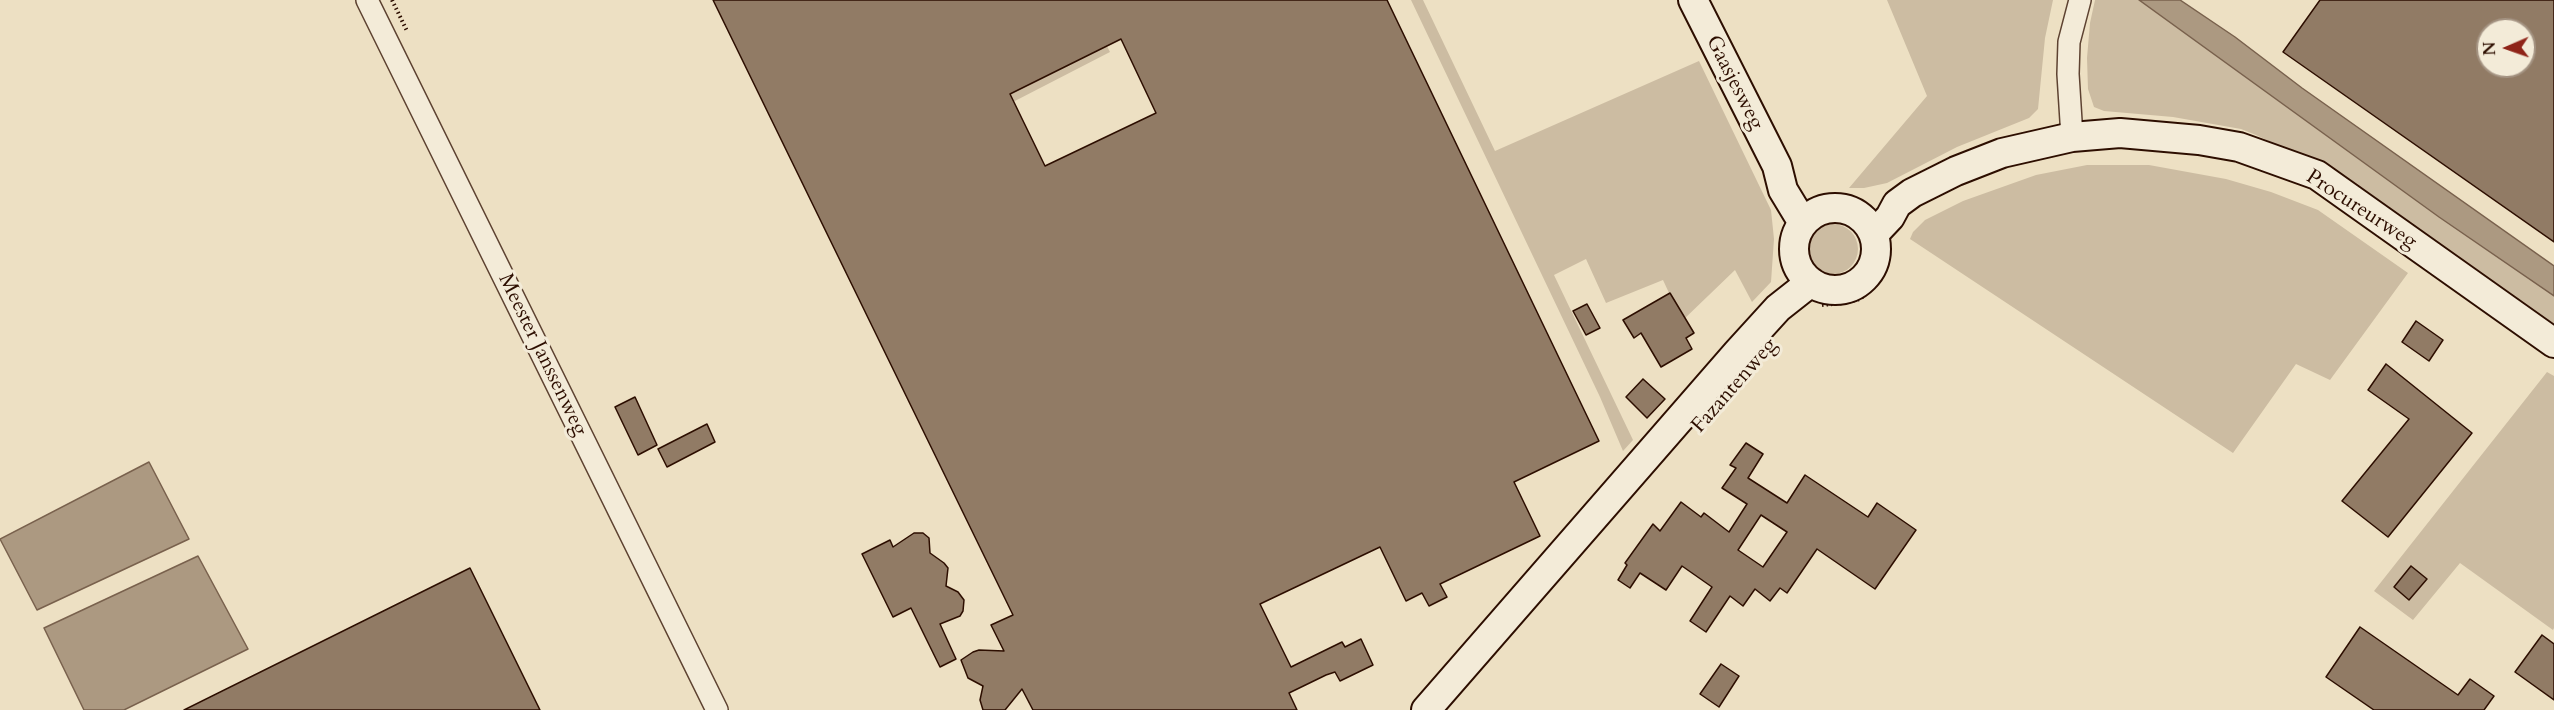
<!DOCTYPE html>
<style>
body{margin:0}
#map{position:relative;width:2554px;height:710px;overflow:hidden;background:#ede0c3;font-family:Cardo,serif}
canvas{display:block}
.north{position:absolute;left:2476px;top:18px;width:60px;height:60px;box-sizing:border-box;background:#f3ebd8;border:2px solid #a49382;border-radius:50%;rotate:268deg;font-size:16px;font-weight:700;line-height:24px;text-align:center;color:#2d0e00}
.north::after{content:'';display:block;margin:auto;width:21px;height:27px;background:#8f2418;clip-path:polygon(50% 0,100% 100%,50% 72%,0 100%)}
</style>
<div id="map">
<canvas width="2554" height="710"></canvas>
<div class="north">N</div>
</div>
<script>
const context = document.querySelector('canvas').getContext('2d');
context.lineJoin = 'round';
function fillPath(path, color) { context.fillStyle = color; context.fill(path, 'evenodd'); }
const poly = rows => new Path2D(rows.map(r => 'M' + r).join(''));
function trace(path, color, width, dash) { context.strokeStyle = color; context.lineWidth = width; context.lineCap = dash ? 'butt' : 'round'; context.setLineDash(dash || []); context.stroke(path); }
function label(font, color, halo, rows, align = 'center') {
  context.font = font + ' Cardo,serif'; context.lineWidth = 6; context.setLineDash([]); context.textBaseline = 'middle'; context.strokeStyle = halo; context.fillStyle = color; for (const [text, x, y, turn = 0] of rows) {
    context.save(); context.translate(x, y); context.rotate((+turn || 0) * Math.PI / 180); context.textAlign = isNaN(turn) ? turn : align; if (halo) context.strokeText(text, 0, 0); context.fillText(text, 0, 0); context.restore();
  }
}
const green = poly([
 [1083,0,1110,52,1011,103,1004,87],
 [1411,0,1423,0,1495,151,1699,61,1771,210,1774,239,1771,282,1752,302,1735,270,1682,321,1663,280,1606,303,1586,259,1554,275,1633,440,1623,451,1600,397],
 [1887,0,2053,0,2045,38,2038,109,2029,118,1957,147,1887,183,1864,188,1849,188,1927,96],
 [2095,0,2139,0,2439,217,2554,296,2554,330,2283,148,2256,135,2241,129,2173,117,2104,111,2094,107,2088,89,2087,58,2090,23],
 [2087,165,2149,165,2226,179,2271,192,2318,210,2408,273,2330,380,2296,364,2233,453,1910,239,1913,232,1925,220,1963,201,2036,175],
 '1808 249a25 25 0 1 1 50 0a25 25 0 1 1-50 0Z',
 [2547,372,2554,376,2554,628,2553,630,2460,563,2413,620,2374,591]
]);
const water = poly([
 [2139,0,2180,0,2235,37,2302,88,2554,266,2554,296,2439,217,2139,0],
 [149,462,189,539,37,610,0,539,149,462],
 [198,556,248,649,124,710,84,710,44,628,198,556]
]);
const building = poly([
 [713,0,1387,0,1599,441,1514,482,1540,536,1440,584,1447,597,1429,606,1422,593,1406,601,1380,547,1260,604,1291,667,1342,642,1345,647,1361,639,1373,665,1340,681,1335,672,1326,675,1289,693,1297,710,1033,710,1022,689,1005,710,983,710,980,700,983,686,968,678,961,660,973,652,979,650,1004,651,991,625,1013,615,713,0],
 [1121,39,1156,113,1045,166,1010,94,1121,39],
 [2320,0,2554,0,2554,242,2283,52,2320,0],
 [2488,30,2524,30,2524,66,2488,66,2488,30],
 [1670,293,1694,333,1686,338,1692,349,1661,367,1641,333,1634,338,1623,320,1670,293],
 [1587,304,1600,328,1586,335,1573,311,1587,304],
 [2416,321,2443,340,2429,361,2402,342,2416,321],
 [2386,364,2472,433,2388,537,2342,501,2409,419,2368,390,2386,364],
 [1643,379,1665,399,1647,418,1626,397,1643,379],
 [635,397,657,445,638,455,615,407,635,397],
 [707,424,715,442,667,467,658,449,707,424],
 [1746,443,1763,454,1748,478,1787,503,1805,475,1868,517,1877,503,1916,530,1875,589,1817,549,1787,593,1780,588,1770,601,1755,589,1743,606,1730,596,1706,632,1690,621,1712,587,1682,566,1666,590,1640,573,1630,588,1618,580,1627,565,1625,563,1653,524,1660,531,1681,502,1701,517,1704,513,1729,532,1747,504,1722,488,1736,468,1730,465,1746,443],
 [1761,515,1787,532,1763,567,1738,550,1761,515],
 [914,533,923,533,929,538,930,553,944,563,948,568,946,586,958,592,964,600,963,611,960,616,940,624,956,659,940,667,911,608,893,617,862,554,890,540,893,547,914,533],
 [2411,566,2427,579,2409,600,2394,587,2411,566],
 [470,568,540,710,184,710,470,568],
 [2360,627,2458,695,2470,679,2494,696,2484,710,2374,710,2326,677,2360,627],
 [2542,635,2554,644,2554,700,2515,672,2542,635],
 [1721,664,1739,676,1719,707,1700,694,1721,664]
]);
const path = poly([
 [392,0,407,31],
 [1822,305,1843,303,1860,299,1877,284,1890,250]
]);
const street = poly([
 [367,0,717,710],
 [2072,137,2068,74,2069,42,2080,0]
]);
const secondary = poly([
 [1693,0,1777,166,1783,190,1803,223],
 '1794 249a41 41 0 1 1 82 0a41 41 0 1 1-82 0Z',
 [1874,234,1890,217,1897,204,1912,193,1956,171,2002,153,2072,137,2120,133,2199,140,2239,147,2317,175,2554,343],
 [1426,710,1737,353,1778,308,1811,282]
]);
const streetNames = [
 ["Gaasjesweg",1734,83,63],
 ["Procureurweg",2361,210,33],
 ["Meester Janssenweg",542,355,64],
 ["Fazantenweg",1735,386,-49]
];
fillPath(green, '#ccbca2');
fillPath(water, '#ac9981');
trace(water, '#79614d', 1.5);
fillPath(building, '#917b65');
trace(building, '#2d0e00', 1.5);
trace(street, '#5d4231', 24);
trace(secondary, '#2d0e00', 32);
trace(path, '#2d0e00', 4, [1.5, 3]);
trace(street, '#f3ebd8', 21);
trace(secondary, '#f3ebd8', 28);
label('21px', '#2d0e00', '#f3ebd8', streetNames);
</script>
